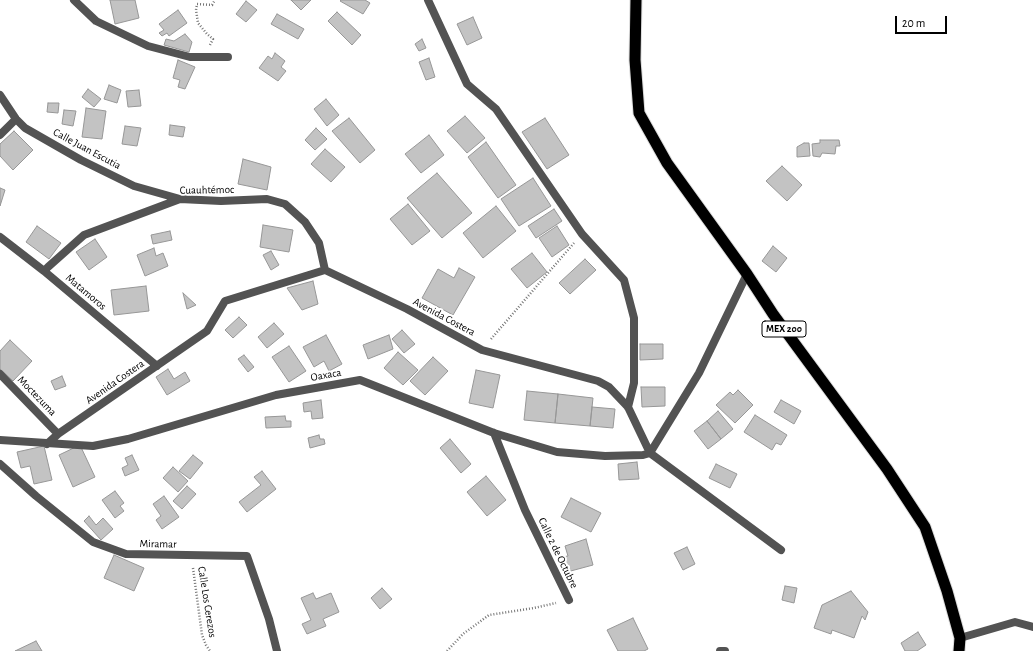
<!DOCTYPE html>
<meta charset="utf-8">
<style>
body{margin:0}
#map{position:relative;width:1033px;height:651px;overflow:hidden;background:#fff;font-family:"Alegreya Sans",sans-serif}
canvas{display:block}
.scale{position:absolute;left:895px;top:16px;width:52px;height:18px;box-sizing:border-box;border:2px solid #000;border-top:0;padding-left:5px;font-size:12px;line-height:14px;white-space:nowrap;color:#000;-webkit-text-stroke:3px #fff;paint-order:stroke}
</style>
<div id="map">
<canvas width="1033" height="651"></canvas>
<div class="scale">20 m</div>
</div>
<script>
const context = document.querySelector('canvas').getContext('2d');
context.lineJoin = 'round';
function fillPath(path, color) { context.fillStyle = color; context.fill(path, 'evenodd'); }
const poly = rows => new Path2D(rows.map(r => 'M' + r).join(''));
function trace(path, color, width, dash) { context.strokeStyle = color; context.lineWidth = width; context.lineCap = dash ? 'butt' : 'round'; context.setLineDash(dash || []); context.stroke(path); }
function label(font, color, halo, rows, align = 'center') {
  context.font = font + ' "Alegreya Sans",sans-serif'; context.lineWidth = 4; context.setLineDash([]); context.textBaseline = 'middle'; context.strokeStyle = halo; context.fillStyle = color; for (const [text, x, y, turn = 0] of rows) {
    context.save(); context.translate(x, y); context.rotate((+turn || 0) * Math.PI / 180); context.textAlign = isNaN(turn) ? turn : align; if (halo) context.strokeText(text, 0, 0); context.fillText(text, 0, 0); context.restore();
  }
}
const building = poly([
 [110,0,135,0,139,18,115,24,110,0],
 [291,0,311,0,301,10,291,0],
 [341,0,365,0,370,3,363,14,340,1,341,0],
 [246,1,257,10,246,22,236,14,246,1],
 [178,10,187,23,169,36,167,33,162,36,159,33,164,30,159,24,178,10],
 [337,12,361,35,352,45,328,21,337,12],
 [277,14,304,29,298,39,271,24,277,14],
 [473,17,482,38,467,45,457,24,473,17],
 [185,34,192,42,189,52,164,45,166,39,174,41,185,34],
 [422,39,426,48,419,51,415,44,422,39],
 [275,53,285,61,281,67,286,71,278,81,259,68,268,56,272,59,275,53],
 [429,58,435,77,426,80,419,62,429,58],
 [178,60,195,67,185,89,178,87,180,80,173,78,178,60],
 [109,85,121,90,117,103,104,99,109,85],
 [88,89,101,99,94,107,82,97,88,89],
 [139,90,141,106,128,107,126,91,139,90],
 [326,99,339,115,327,126,314,109,326,99],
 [48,103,59,103,58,113,47,112,48,103],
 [86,108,106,111,102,139,82,137,86,108],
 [64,110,76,111,73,126,62,124,64,110],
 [465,116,485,138,467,153,447,131,465,116],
 [349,118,375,150,360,163,332,131,349,118],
 [545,118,569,155,547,169,522,132,545,118],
 [170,125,185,127,183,137,169,135,170,125],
 [125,126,141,128,137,146,122,144,125,126],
 [316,128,327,139,315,150,305,140,316,128],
 [14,131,33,150,13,170,0,156,0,144,14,131],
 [429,135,444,155,421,173,405,154,429,135],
 [820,140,839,140,840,146,836,146,835,154,822,153,820,157,813,156,812,144,820,143,820,140],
 [486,142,516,185,498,198,468,157,486,142],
 [804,143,809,143,810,156,797,157,797,147,804,143],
 [325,149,345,167,331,182,311,164,325,149],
 [243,159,271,167,267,190,238,184,243,159],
 [782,166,802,185,787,201,766,181,782,166],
 [437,173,472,213,442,238,407,198,437,173],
 [533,178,551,206,519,226,501,199,533,178],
 [0,188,5,190,0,206,0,188],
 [408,204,430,231,412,245,390,219,408,204],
 [496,206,516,231,483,258,463,233,496,206],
 [554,209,562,221,536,238,528,226,554,209],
 [263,225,293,230,289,252,260,247,263,225],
 [37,226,61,243,49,259,26,242,37,226],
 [557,226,569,245,552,257,539,238,557,226],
 [170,231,172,240,153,244,151,235,170,231],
 [95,239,107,257,89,270,76,252,95,239],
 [773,246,787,258,776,272,762,261,773,246],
 [154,248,156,256,163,253,168,266,145,276,137,255,154,248],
 [271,251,279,265,271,270,263,255,271,251],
 [532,253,547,272,527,288,511,269,532,253],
 [585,259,596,270,570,294,559,283,585,259],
 [459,268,475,277,453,315,422,298,438,269,454,278,459,268],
 [313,281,318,304,302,310,287,288,313,281],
 [146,286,149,311,114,315,111,290,146,286],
 [183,293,196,305,187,309,183,293],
 [239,317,247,325,233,338,225,330,239,317],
 [274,323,284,334,267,348,258,337,274,323],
 [402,330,415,344,404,353,392,339,402,330],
 [326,335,342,364,329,371,324,361,314,367,303,347,326,335],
 [389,335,393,349,368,359,363,345,389,335],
 [10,340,32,361,13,381,0,369,0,351,10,340],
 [640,344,663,344,663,359,640,360,640,344],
 [289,346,306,371,289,382,272,357,289,346],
 [398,352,418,370,403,385,384,368,398,352],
 [244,355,254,367,248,372,238,359,244,355],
 [433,357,448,371,425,395,410,381,433,357],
 [168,369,174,379,185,372,190,381,167,395,156,377,168,369],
 [476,370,500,375,493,408,469,403,476,370],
 [62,376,66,386,55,390,51,381,62,376],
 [641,387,665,387,665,406,642,407,641,387],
 [738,390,753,405,735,423,716,405,730,392,733,395,738,390],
 [527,391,558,394,555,423,524,420,527,391],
 [558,394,593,398,590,426,555,423,558,394],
 [321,400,323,418,312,419,311,411,304,412,303,403,321,400],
 [781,400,801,411,794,424,774,412,781,400],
 [592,407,615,409,613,428,590,426,592,407],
 [718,411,733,429,721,439,707,421,718,411],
 [755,415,787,435,781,445,776,443,772,450,744,432,755,415],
 [285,416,286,421,291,421,291,427,266,428,265,417,285,416],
 [707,421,721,439,708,449,694,431,707,421],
 [319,435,320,439,324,439,325,444,310,448,308,438,319,435],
 [450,439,471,464,461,473,440,448,450,439],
 [80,445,95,477,73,487,59,455,80,445],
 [44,446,52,480,34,484,30,466,21,468,17,452,44,446],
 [132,455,139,470,125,476,122,468,128,465,125,458,132,455],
 [193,455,203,463,190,479,179,471,193,455],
 [637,462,639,479,619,480,618,464,637,462],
 [716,464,737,474,730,488,709,478,716,464],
 [173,467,188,481,178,492,163,478,173,467],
 [262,471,276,489,247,512,239,502,261,485,254,477,262,471],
 [486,476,506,500,487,516,467,492,486,476],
 [187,486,196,494,182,509,173,501,187,486],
 [115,491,124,503,120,506,124,511,115,518,102,500,115,491],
 [164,496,179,517,162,529,156,520,161,516,153,504,164,496],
 [571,498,601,513,591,532,561,517,571,498],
 [89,516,96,525,103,518,113,529,101,540,84,521,89,516],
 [586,539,593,565,567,572,562,557,568,556,565,546,586,539],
 [687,547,695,564,683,570,674,553,687,547],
 [114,555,144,568,134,591,104,578,114,555],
 [785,586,797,588,794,603,782,600,785,586],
 [382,588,392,599,380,609,371,598,382,588],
 [851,591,868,612,865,620,862,616,854,638,832,630,831,634,814,628,822,605,851,591],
 [313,593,316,599,331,593,339,612,323,619,326,626,307,634,302,624,311,620,301,598,313,593],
 [633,618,648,649,644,651,618,651,607,630,633,618],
 [918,632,926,645,917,651,905,651,901,643,918,632],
 [36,641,42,651,15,651,36,641]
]);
const path = poly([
 [210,45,213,39,207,34,198,23,196,10,197,4,212,5,215,0],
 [491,339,574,243],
 [193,568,202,635,206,645,210,651],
 [447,651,463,634,489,615,534,608,556,603]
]);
const minor = poly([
 [74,0,96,21,148,46,190,57,228,57],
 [428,0,467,84,496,109,582,234,624,280,634,318,634,383,628,407],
 [0,95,16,119,25,128,81,160,134,186,180,199],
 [0,135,16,119],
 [0,237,44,271,157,366],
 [44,271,48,267,84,235,180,199,221,201,267,199,285,204,305,222,319,243,325,270],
 [0,374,58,434],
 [494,433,525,510,569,600],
 [0,440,93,446,128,439,276,395,360,380,494,433,557,452,605,456,643,455,650,453],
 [47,444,58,434,207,331,225,301,325,270,407,309,482,350,598,381,609,387,628,407,650,453,781,550],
 [650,453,699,373,747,274],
 [0,464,36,496,93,542,126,554,247,556,269,619,277,651],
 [960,638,1015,622,1033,627],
 [720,651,725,651]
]);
const trunk = poly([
 [636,0,635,60,639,113,667,163,747,274,773,314,887,469,925,527,947,591,960,638,959,651]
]);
const shields = [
 [784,329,44]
];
const shieldNames = [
 ["MEX 200",784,329]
];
const streetNames = [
 ["Calle Juan Escutia",87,149,28],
 ["Cuauhtémoc",207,190,-1],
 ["Matamoros",86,292,40],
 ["Avenida Costera",444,317,28],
 ["Oaxaca",326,375,-10],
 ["Avenida Costera",115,382,-35],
 ["Moctezuma",37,396,46],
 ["Miramar",158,544,1],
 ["Calle 2 de Octubre",558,553,64],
 ["Calle Los Cerezos",207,602,81]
];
fillPath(building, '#c3c3c3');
trace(building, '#979797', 1);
trace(trunk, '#dbdbdb', 13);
trace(path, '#757575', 2.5, [1, 2]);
trace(minor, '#535353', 8);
trace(trunk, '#000', 11);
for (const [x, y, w] of shields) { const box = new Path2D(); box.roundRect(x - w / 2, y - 8, w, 16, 3); context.fillStyle = '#fff'; context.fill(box); trace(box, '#000', 1); }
label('bold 10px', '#000', null, shieldNames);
label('11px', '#000', '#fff', streetNames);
</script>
